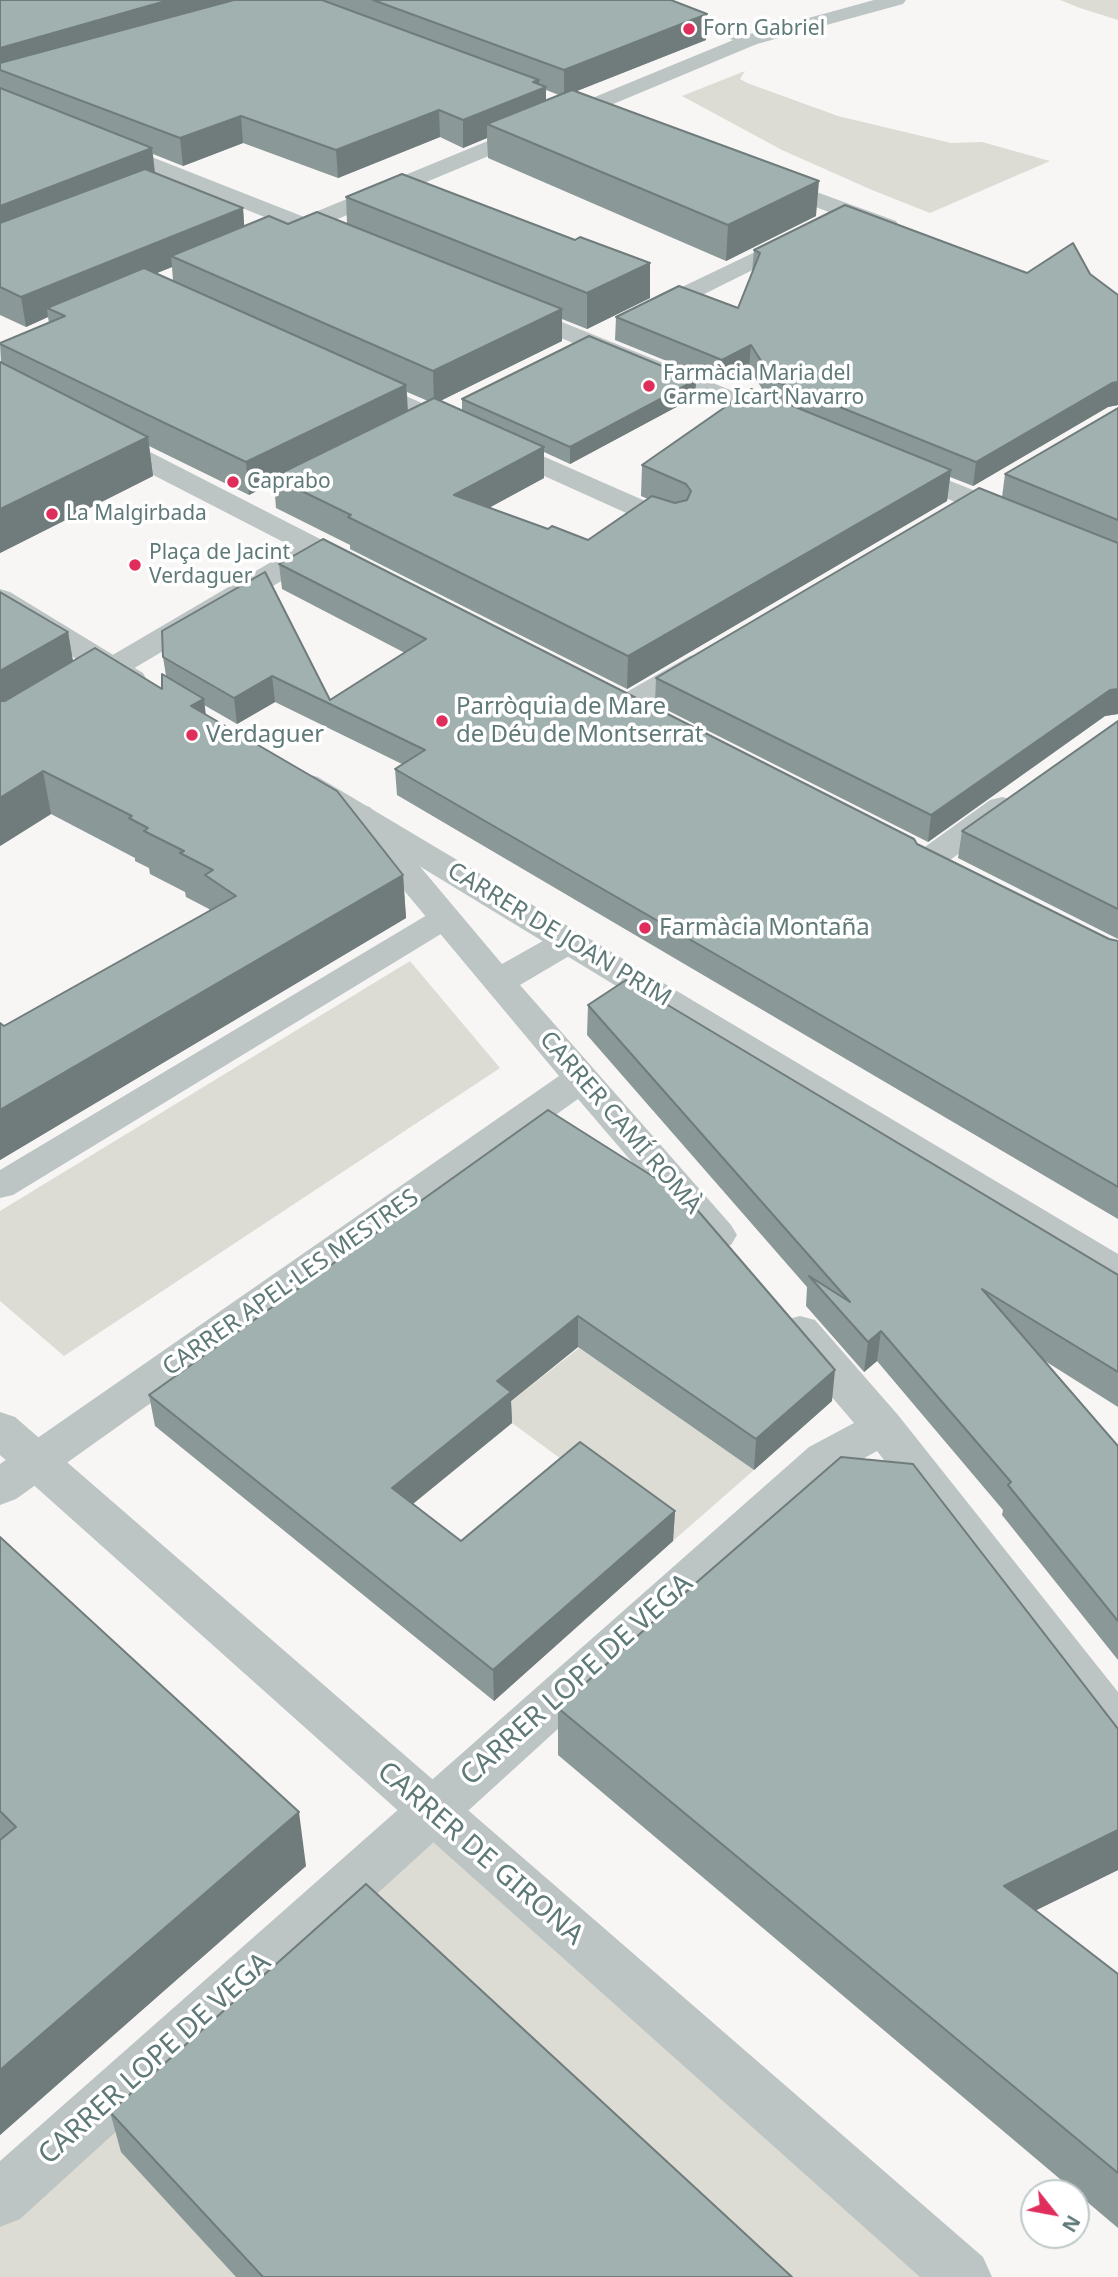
<!DOCTYPE html>
<meta charset="utf-8">
<style>
body{margin:0}
#map{position:relative;width:1118px;height:2277px;overflow:hidden;background:#f7f6f5;font-family:"Noto Sans",sans-serif}
canvas{display:block}
.north{position:absolute;left:1020px;top:2179px;width:70px;height:70px;box-sizing:border-box;background:#fff;border:2px solid #bfc9c9;border-radius:50%;rotate:121deg;font-size:19px;font-weight:700;line-height:28px;text-align:center;color:#5e7978}
.north::after{content:'';display:block;margin:auto;width:24px;height:32px;background:#df2d5c;clip-path:polygon(50% 0,100% 100%,50% 72%,0 100%)}
</style>
<div id="map">
<canvas width="1118" height="2277"></canvas>
<div class="north">N</div>
</div>
<script>
const context = document.querySelector('canvas').getContext('2d');
context.lineJoin = 'round';
function fillPath(path, color) { context.fillStyle = color; context.fill(path, 'evenodd'); }
const poly = rows => new Path2D(rows.map(r => 'M' + r).join(''));
function trace(path, color, width, dash) { context.strokeStyle = color; context.lineWidth = width; context.lineCap = dash ? 'butt' : 'round'; context.setLineDash(dash || []); context.stroke(path); }
function label(font, color, halo, rows, align = 'center') {
  context.font = font + ' "Noto Sans",sans-serif'; context.lineWidth = 7; context.setLineDash([]); context.textBaseline = 'middle'; context.strokeStyle = halo; context.fillStyle = color; for (const [text, x, y, turn = 0] of rows) {
    context.save(); context.translate(x, y); context.rotate((+turn || 0) * Math.PI / 180); context.textAlign = isNaN(turn) ? turn : align; if (halo) context.strokeText(text, 0, 0); context.fillText(text, 0, 0); context.restore();
  }
}
const green = poly([
 [1060,0,1118,0,1118,20,1080,8],
 [745,71,740,79,747,83,838,116,951,143,982,142,1050,161,930,213,872,190,782,150,682,96],
 [410,961,500,1068,64,1356,0,1301,0,1211],
 [579,1348,754,1470,673,1541,497,1412],
 [431,1811,963,2277,0,2277,0,2199]
]);
const pedestrian = poly([
 [443,909,454,912,459,919,454,926,13,1195,0,1198,0,1170,432,912,443,909]
]);
const minor = poly([
 [637,0,664,0,757,36,760,40,757,44,750,46,743,44,640,4,637,0],
 [106,139,350,235,354,240,350,245,342,247,334,245,98,150,95,145,98,140,106,139],
 [767,174,896,221,899,226,896,231,880,231,759,186,756,181,759,176,767,174],
 [801,230,809,232,813,237,809,242,654,319,645,321,636,319,633,314,636,309,801,230],
 [515,303,792,415,796,421,792,427,783,429,774,427,506,315,503,310,506,305,515,303],
 [358,375,684,518,688,524,684,530,674,532,664,530,349,388,345,383,349,378,358,375],
 [104,431,113,433,369,564,373,570,369,576,359,579,317,560,11,741,0,743,0,721,295,548,95,445,91,439,95,433,104,431],
 [900,461,1026,511,1030,517,1026,523,1016,525,1006,523,890,475,886,469,890,463,900,461],
 [701,653,712,656,716,662,712,668,638,712,627,714,616,712,611,705,616,698,690,656,701,653],
 [1002,797,1014,800,1018,807,1014,814,939,868,927,871,915,868,910,861,915,854,990,800,1002,797],
 [358,804,370,807,502,964,557,933,569,930,581,933,587,941,581,949,520,985,731,1225,737,1235,731,1245,717,1249,703,1245,578,1099,16,1499,0,1505,0,1464,559,1076,346,821,342,814,346,807,358,804],
 [800,1316,815,1320,898,1415,1118,1692,1118,1749,1101,1743,877,1451,841,1471,20,2219,0,2227,0,2161,809,1447,854,1423,785,1342,779,1331,785,1320,800,1316]
]);
const tertiary = poly([
 [874,0,906,0,903,4,757,44,285,241,269,241,265,236,269,231,743,36,874,0],
 [0,589,10,592,143,673,147,680,143,687,132,689,121,687,0,611,0,589],
 [307,774,318,777,1118,1254,1118,1288,1104,1283,296,791,291,784,296,777,307,774],
 [0,1412,15,1417,983,2257,992,2277,920,2277,0,1455,0,1412]
]);
const wall = poly([
 [0,0,671,0,706,40,577,91,816,216,726,261,488,158,487,138,463,148,440,137,338,178,243,143,183,166,153,154,155,173,243,208,244,226,288,224,347,224,346,197,650,298,587,329,562,319,562,341,440,401,462,411,462,399,696,380,695,397,570,464,544,452,544,478,489,508,548,529,588,540,648,499,641,496,642,465,766,395,749,368,721,383,615,340,616,317,738,308,752,272,754,250,1027,273,1090,274,1118,295,1118,405,1108,407,973,486,950,477,947,501,627,689,350,549,350,545,276,508,274,482,249,495,149,446,153,476,0,553,0,362,1,363,0,343,49,323,48,317,26,327,0,315],
 [546,90,559,95,546,100],
 [172,267,173,281,156,273],
 [407,392,428,401,408,411],
 [1118,408,1118,714,1105,716,928,842,655,704,656,678,1002,497,1005,474],
 [279,564,917,844,1109,939,1118,941,1118,1219,397,795,395,769,402,764,275,702,237,724,204,705,205,714,403,875,406,918,0,1160,0,1023,4,1026,210,911,209,909,186,897,185,892,150,874,149,868,135,861,135,858,51,814,0,846,68,632,73,661,162,689,166,676,163,657,162,631,330,700,405,653,282,589],
 [1118,721,1118,939,958,858,962,831],
 [588,1005,1118,1275,1118,1407,1045,1361,1118,1446,1118,1660,1002,1515,1003,1510,877,1361,864,1372,806,1306,807,1287,587,1035],
 [548,1110,832,1401,754,1470,578,1347,511,1401,512,1423,413,1504,461,1541,675,1511,673,1541,494,1701,155,1426,149,1395],
 [0,1537,306,1866,0,2135],
 [558,1708,1118,1729,1118,1870,1036,1910,1118,1974,1118,2228,558,1755],
 [110,2112,792,2277,236,2277,121,2152]
]);
const shadedWall = poly([
 [169,0,261,0,0,70,0,48],
 [707,14,706,40,564,96,564,70],
 [539,80,539,90,546,87,546,114,487,124,487,138,463,148,463,120],
 [439,110,440,137,338,178,336,150],
 [241,116,243,143,183,166,180,138],
 [152,148,155,176,0,236,0,206],
 [819,181,816,216,726,261,728,225],
 [243,208,245,237,171,256,172,267,59,313,47,308,48,317,26,327,21,297],
 [650,263,650,298,587,329,587,293],
 [562,309,562,341,434,404,433,371],
 [751,345,749,368,721,383,722,360],
 [696,380,695,397,570,464,570,447],
 [1118,382,1118,405,1108,407,973,486,976,462,1112,383],
 [406,385,408,417,273,477,274,482,249,495,246,462],
 [148,437,153,476,0,553,0,509],
 [544,447,544,478,455,526,454,495],
 [951,470,947,501,627,689,628,656],
 [68,632,75,674,0,718,0,671],
 [272,676,275,702,237,724,234,698],
 [1118,689,1118,714,1105,716,928,842,931,815,1110,690],
 [204,699,209,741,191,706],
 [43,771,51,814,0,846,0,798],
 [403,875,406,918,0,1160,0,1110],
 [578,1316,578,1347,511,1401,512,1423,394,1519,392,1488,497,1381],
 [881,1331,877,1361,864,1372,868,1342],
 [835,1370,832,1401,754,1470,756,1439],
 [675,1511,673,1541,494,1701,493,1670],
 [299,1812,306,1866,0,2135,0,2070],
 [1118,1830,1118,1870,992,1932,1004,1886]
]);
const building = poly([
 [0,0,169,0,0,48,0,0],
 [234,0,322,0,539,80,533,82,546,87,463,120,439,110,336,150,241,116,180,138,0,70,0,63,234,0],
 [373,0,671,0,707,14,564,70,373,0],
 [0,88,152,148,0,206,0,88],
 [572,90,819,181,728,225,487,124,572,90],
 [145,169,243,208,21,297,0,287,0,223,145,169],
 [402,174,575,240,580,237,650,263,587,293,346,197,402,174],
 [845,205,1027,273,1073,243,1090,274,1118,295,1118,382,1112,383,976,462,773,380,751,345,722,360,616,317,679,286,738,308,760,253,754,250,845,205],
 [317,212,562,309,433,371,171,256,269,216,288,224,317,212],
 [144,268,406,385,246,462,0,344,0,343,65,316,47,308,144,268],
 [589,336,696,380,570,447,462,399,589,336],
 [0,362,148,437,0,509,0,362],
 [751,389,951,470,628,656,348,517,351,515,273,477,434,398,544,447,454,495,548,529,552,526,588,540,652,496,675,503,687,500,691,491,686,484,642,465,751,389],
 [1118,408,1118,520,1005,474,1118,408],
 [979,488,1118,543,1118,689,1110,690,931,815,656,678,979,488],
 [323,539,914,839,917,844,1109,939,1118,941,1118,1187,395,769,425,750,272,676,234,698,163,657,162,631,265,572,330,700,426,639,279,564,323,539],
 [0,592,68,632,0,671,0,592],
 [95,648,162,689,162,674,204,699,191,706,337,791,403,875,0,1110,0,1023,4,1026,236,896,205,875,213,870,180,853,184,851,144,831,148,828,129,818,132,816,43,771,0,798,0,701,5,701,95,648],
 [1118,721,1118,909,962,831,1118,721],
 [626,980,1118,1275,1118,1372,982,1289,1118,1446,1118,1621,1008,1485,1011,1482,881,1331,868,1342,809,1276,850,1302,588,1005,626,980],
 [548,1110,687,1198,835,1370,756,1439,578,1316,497,1381,511,1392,392,1488,461,1541,580,1442,675,1511,493,1670,149,1395,548,1110],
 [841,1457,913,1464,1118,1729,1118,1830,1004,1886,1118,1974,1118,2173,558,1708,697,1582,841,1457],
 [0,1537,299,1812,0,2070,0,1840,16,1827,0,1811,0,1537],
 [366,1884,792,2277,263,2277,110,2112,366,1884]
]);
const markers = [
 [689,29,7,"#df2d5c"],
 [649,386,7,"#df2d5c"],
 [233,482,7,"#df2d5c"],
 [52,514,7,"#df2d5c"],
 [135,565,7,"#df2d5c"],
 [442,721,7,"#df2d5c"],
 [192,735,7,"#df2d5c"],
 [645,928,7,"#df2d5c"]
];
const farPoinames = [
 ["Forn Gabriel",703,29],
 ["Farmàcia Maria del",663,374],
 ["Carme Icart Navarro",663,398],
 ["Caprabo",247,482],
 ["La Malgirbada",66,514],
 ["Plaça de Jacint",149,553],
 ["Verdaguer",149,577]
];
const poiNames = [
 ["Parròquia de Mare",456,707],
 ["de Déu de Montserrat",456,735],
 ["Verdaguer",206,735],
 ["Farmàcia Montaña",659,928]
];
const streetNames = [
 ["CARRER DE JOAN PRIM",559,935,31],
 ["CARRER CAMÍ ROMÀ",620,1123,49],
 ["CARRER APEL·LES MESTRES",291,1283,-35]
];
const nearStreetnames = [
 ["CARRER LOPE DE VEGA",577,1680,-42],
 ["CARRER DE GIRONA",480,1854,41],
 ["CARRER LOPE DE VEGA",155,2059,-42]
];
fillPath(green, '#dcdcd4');
fillPath(pedestrian, '#bcc5c4');
fillPath(minor, '#bcc5c4');
fillPath(tertiary, '#bcc5c4');
fillPath(wall, '#8a9897');
fillPath(shadedWall, '#707c7b');
fillPath(building, '#a0b1b0');
trace(building, '#707c7b', 2);
for (const [x, y, r, color] of markers) { const dot = new Path2D(); dot.arc(x, y, r, 0, 2 * Math.PI); context.fillStyle = color; context.fill(dot); trace(dot, '#fff', 2.5); }
label('21px', '#5e7978', '#fff', farPoinames, 'left');
label('24px', '#5e7978', '#fff', poiNames, 'left');
label('24px', '#5e7978', '#fff', streetNames);
label('28px', '#5e7978', '#fff', nearStreetnames);
</script>
